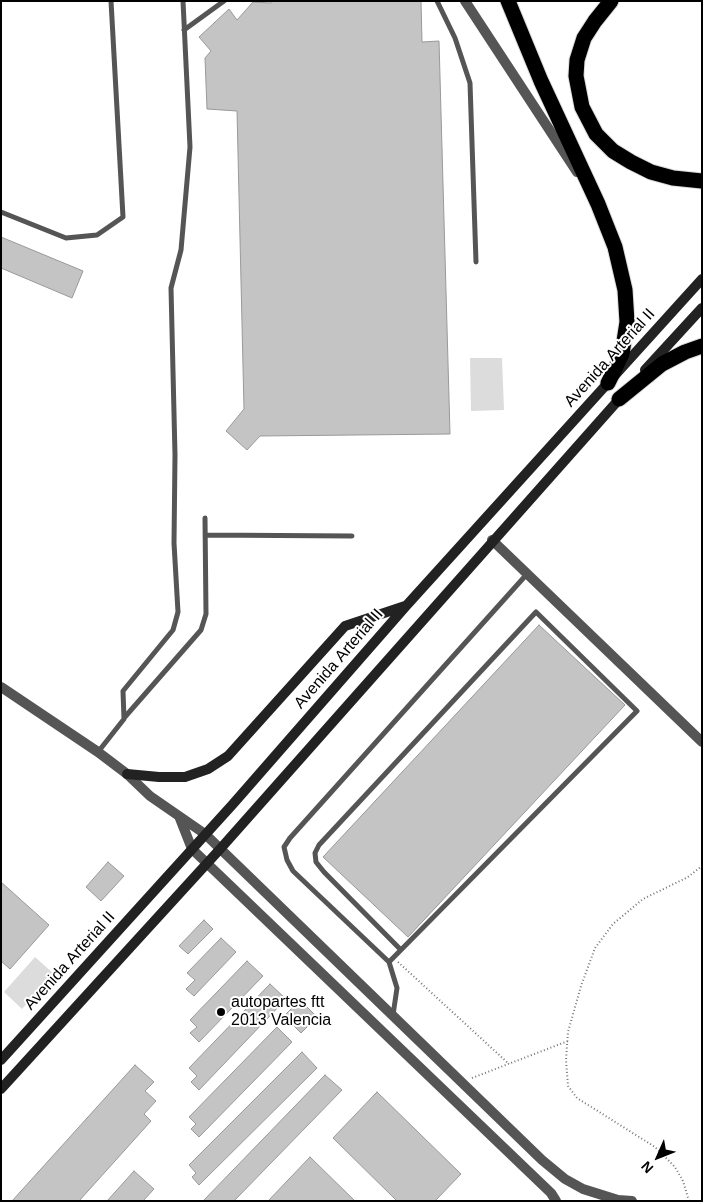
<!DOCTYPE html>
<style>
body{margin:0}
#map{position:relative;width:703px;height:1202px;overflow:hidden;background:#fff;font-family:Helvetica,sans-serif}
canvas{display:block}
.frame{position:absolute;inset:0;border:2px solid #000;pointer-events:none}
.north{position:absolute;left:633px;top:1132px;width:50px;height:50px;-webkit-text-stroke:4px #fff;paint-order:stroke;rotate:226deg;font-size:14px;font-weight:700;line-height:20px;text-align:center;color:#000}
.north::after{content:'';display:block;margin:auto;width:18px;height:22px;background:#000;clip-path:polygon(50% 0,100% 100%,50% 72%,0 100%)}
</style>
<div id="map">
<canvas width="703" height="1202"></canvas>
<div class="frame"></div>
<div class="north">N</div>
</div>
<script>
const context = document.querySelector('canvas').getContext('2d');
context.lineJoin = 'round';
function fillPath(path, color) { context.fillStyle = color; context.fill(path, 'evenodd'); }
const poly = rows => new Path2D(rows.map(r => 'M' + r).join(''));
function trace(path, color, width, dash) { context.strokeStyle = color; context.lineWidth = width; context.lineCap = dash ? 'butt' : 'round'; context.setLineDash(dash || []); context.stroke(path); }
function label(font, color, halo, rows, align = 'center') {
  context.font = font + ' Helvetica,sans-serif'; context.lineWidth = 4; context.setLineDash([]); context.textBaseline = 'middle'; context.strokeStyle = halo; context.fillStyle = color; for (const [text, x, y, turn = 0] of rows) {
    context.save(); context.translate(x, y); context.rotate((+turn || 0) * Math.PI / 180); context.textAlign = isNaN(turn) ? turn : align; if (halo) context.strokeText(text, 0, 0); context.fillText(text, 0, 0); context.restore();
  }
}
const green = poly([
 [470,358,502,358,504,410,471,411],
 [35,957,54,974,22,1009,4,992]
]);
const building = poly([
 [271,1,421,1,422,42,439,41,450,434,260,436,247,450,226,431,244,409,237,111,207,109,205,58,211,51,199,37,229,9,237,20,253,2,271,3,271,1],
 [1,237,83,271,72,298,1,268,1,237],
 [539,625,625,705,408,937,323,857,539,625],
 [108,862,124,876,101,901,86,887,108,862],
 [1,882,49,925,10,969,1,961,1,882],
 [204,920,213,929,188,954,179,946,204,920],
 [221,938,236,952,194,996,186,989,195,980,187,973,221,938],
 [247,961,263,976,199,1042,190,1033,197,1027,190,1020,247,961],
 [270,984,286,999,199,1090,191,1082,197,1076,189,1068,270,984],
 [300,1000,317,1017,301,1033,284,1016,300,1000],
 [277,1027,292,1042,199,1137,191,1129,196,1124,189,1117,277,1027],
 [302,1052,317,1068,199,1185,192,1177,196,1173,189,1165,302,1052],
 [135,1065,154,1082,145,1091,156,1101,144,1114,151,1121,79,1201,12,1201,135,1065],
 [325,1075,342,1090,234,1201,203,1201,325,1075],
 [377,1092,461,1174,435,1201,397,1201,333,1138,377,1092],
 [310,1157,355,1201,268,1201,310,1157],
 [134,1171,154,1189,143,1201,107,1201,134,1171]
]);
const path = poly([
 [398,962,509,1064],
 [472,1078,568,1041],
 [689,1201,683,1181,675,1167,655,1147,577,1098,568,1086,566,1060,568,1032,581,986,595,948,613,924,643,899,688,877,702,866]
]);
const lane = poly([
 [437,1,455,38,470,83,476,262],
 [184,30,224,1],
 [1,212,66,238,97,235,123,217,111,1],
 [205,535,352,536],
 [124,718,201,630,206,614,205,518],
 [98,752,124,719,123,691,173,630,178,612,174,543,175,455,171,288,181,250,190,147,183,1],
 [389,962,637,711,536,612,319,845,315,853,316,862,324,872,400,949],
 [393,1015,397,988,389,962,293,871,287,860,284,847,290,838,527,574]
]);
const street = poly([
 [465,1,577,172],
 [492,540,702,742],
 [1,687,98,752,127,774,150,796,205,834,542,1160,565,1179,583,1189,618,1200,632,1201],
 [179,816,192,849,551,1193,556,1201]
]);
const secondary = poly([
 [645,370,702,308],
 [127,774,159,777,185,777,208,769,228,756,345,626,405,606],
 [1,1060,233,804,406,606,702,279],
 [1,1089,221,848,622,396]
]);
const highway = poly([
 [508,1,541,81,598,204,615,247,625,290,627,322,622,354,608,383],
 [611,1,595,21,584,38,577,60,576,76,582,107,596,134,613,151,631,162,651,172,673,178,702,181],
 [619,399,662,364,685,352,702,346]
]);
const markers = [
 [221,1012,5,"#000"]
];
const streetNames = [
 ["Avenida Arterial II",610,358,-48],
 ["Avenida Arterial II",339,659,-49],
 ["Avenida Arterial II",70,961,-48]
];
const poiNames = [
 ["autopartes ftt",231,1003],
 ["2013 Valencia",231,1021]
];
fillPath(green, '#dcdcdc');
fillPath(building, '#c4c4c4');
trace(building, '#999', 1);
trace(highway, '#dbdbdb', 17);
trace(path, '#777', 2, [1, 2.5]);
trace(lane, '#555', 5);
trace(street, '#555', 10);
trace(secondary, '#222', 10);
trace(highway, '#000', 15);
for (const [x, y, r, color] of markers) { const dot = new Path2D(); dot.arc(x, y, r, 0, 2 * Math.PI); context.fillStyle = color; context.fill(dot); trace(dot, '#fff', 2); }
label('16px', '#000', '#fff', streetNames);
label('16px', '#000', '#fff', poiNames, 'left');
</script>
